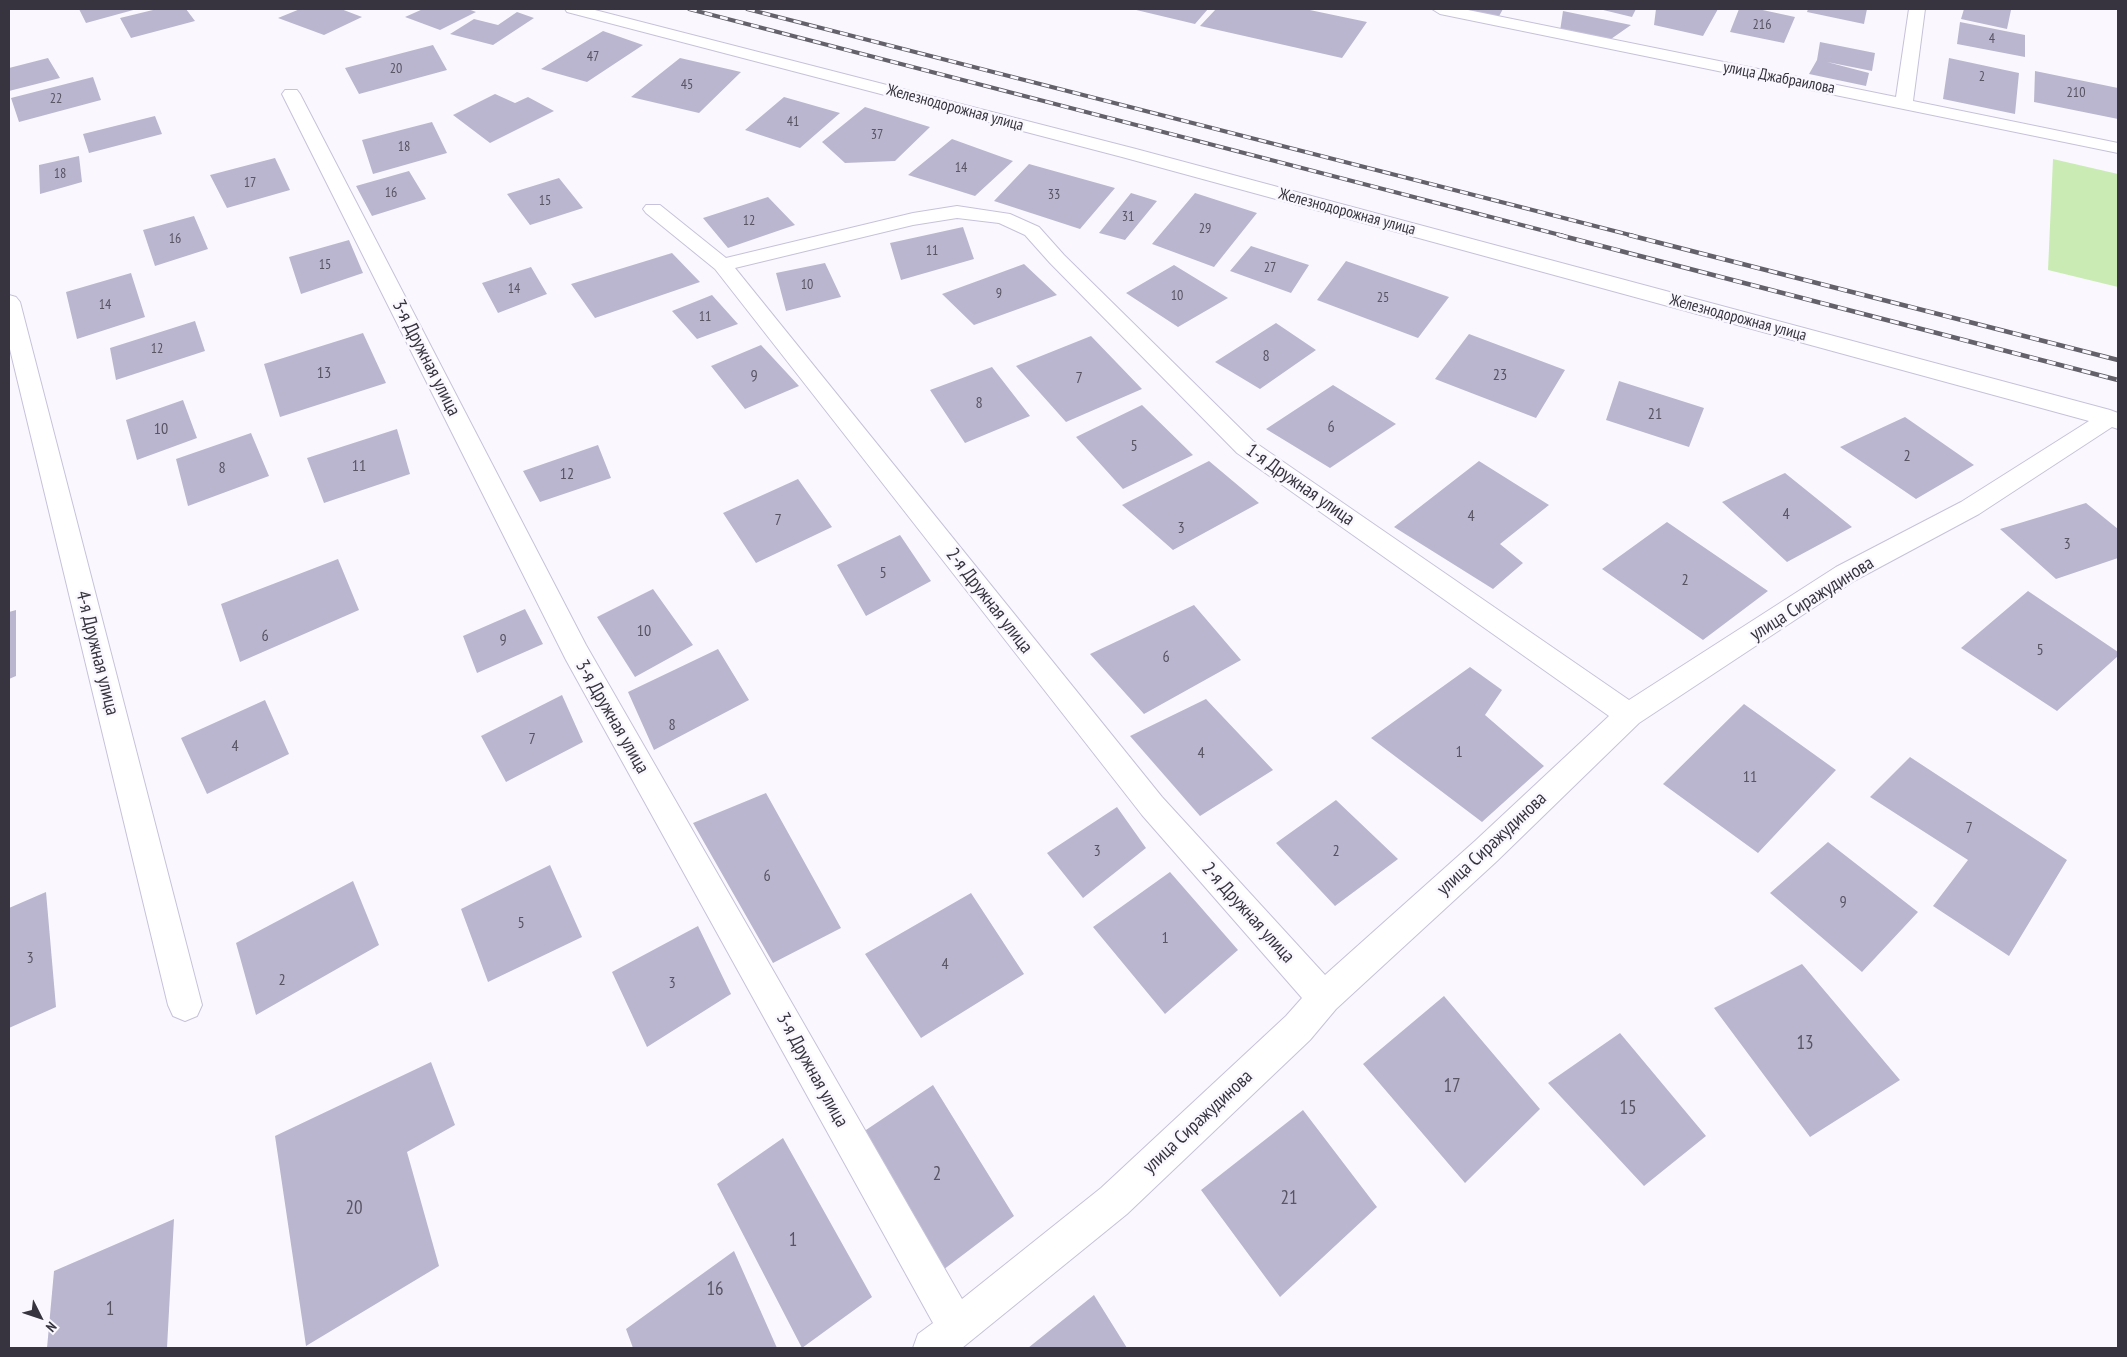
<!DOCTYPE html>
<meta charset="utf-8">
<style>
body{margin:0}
#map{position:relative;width:2127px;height:1357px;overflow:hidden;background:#faf8fe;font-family:"PT Sans Narrow",sans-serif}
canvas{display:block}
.frame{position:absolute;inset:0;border:10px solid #37343f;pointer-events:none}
.north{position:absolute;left:15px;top:1292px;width:50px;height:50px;-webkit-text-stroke:4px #faf8fe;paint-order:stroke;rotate:131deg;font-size:14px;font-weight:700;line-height:20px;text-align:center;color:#37343f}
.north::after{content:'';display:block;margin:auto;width:18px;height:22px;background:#37343f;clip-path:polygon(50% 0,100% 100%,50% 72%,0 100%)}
</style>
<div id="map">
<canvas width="2127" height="1357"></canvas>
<div class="frame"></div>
<div class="north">N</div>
</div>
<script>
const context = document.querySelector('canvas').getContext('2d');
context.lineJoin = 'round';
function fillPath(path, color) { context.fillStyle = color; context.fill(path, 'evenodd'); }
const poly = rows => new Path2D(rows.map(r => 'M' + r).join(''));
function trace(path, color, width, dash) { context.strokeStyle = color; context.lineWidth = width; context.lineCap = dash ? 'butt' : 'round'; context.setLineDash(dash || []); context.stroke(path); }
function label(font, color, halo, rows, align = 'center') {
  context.font = font + ' "PT Sans Narrow",sans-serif'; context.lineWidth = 5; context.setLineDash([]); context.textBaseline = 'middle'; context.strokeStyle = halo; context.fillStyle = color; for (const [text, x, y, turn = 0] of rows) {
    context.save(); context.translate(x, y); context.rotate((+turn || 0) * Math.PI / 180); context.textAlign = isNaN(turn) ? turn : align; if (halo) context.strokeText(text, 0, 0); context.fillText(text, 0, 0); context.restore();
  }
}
const green = poly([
 [2053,159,2118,174,2118,287,2048,270]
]);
const building = poly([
 [79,9,137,9,86,23],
 [157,9,186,9,195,21,131,38,120,18],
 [300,9,341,9,362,17,324,35,278,18],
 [423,9,468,9,476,12,440,30,405,17],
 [1132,9,1208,9,1195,24],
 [1216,9,1305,9,1367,22,1342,58,1200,26],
 [1459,9,1503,9,1498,18],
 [1599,9,1636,9,1632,17],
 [1656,9,1718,9,1703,36,1654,25],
 [1739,9,1758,9,1795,17,1784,43,1730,32],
 [1808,9,1867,9,1864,24,1807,12],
 [1964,9,2011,10,2007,29,1961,19],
 [1563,11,1631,25,1611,39,1560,31],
 [517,12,534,18,493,45,450,34,474,19,498,25],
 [1960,22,2025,35,2025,57,1957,44],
 [603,31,643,45,587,82,541,69],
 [1820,42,1875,53,1872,71,1827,62,1869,73,1866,86,1809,74,1817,60],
 [433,45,447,70,359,94,345,68],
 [48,58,60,78,9,91,9,68],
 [680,58,741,72,699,113,631,97],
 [1949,58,2019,73,2015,114,1943,99],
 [2035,71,2118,88,2118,119,2034,102],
 [93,77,101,100,19,122,11,98],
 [495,94,515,103,528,97,554,111,490,143,453,115],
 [784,97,840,113,800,148,745,130],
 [865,107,930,127,895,161,845,163,822,142],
 [155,116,162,134,89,153,83,134],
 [432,122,447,153,373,174,362,140],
 [952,139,1013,161,975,196,908,175],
 [79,156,82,182,40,194,39,165],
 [275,158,290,190,227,208,210,175],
 [1029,164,1115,188,1080,229,994,201],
 [409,171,426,199,372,216,356,186],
 [559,178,583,208,530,225,507,194],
 [1131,193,1157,201,1125,240,1099,233],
 [1195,193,1257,213,1214,267,1152,244],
 [768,197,795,225,728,248,703,218],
 [194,216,208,249,155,266,143,230],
 [963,227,974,259,901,280,890,243],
 [349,240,363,273,301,294,289,257],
 [1251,246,1309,265,1291,293,1230,271],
 [672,253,700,282,595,318,571,284],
 [1346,261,1449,297,1418,338,1317,300],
 [825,263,841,297,786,311,776,273],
 [1024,264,1057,295,974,325,942,294],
 [1174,265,1228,298,1178,327,1126,293],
 [531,267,547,294,498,313,482,283],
 [131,273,145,317,77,339,66,292],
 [712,295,738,324,697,339,672,311],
 [195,321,205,351,116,380,110,348],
 [1276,323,1316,350,1260,389,1215,362],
 [363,333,386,383,280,417,264,364],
 [1469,334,1565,370,1536,418,1435,379],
 [1091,336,1142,389,1066,422,1016,366],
 [761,345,799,386,745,409,711,366],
 [992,367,1030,416,965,443,930,390],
 [1619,381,1704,408,1689,447,1606,420],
 [1333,385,1396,424,1330,468,1266,429],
 [183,400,197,438,137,460,126,420],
 [1142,405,1193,455,1123,489,1076,437],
 [1905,417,1974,465,1916,499,1840,447],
 [397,429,410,474,324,503,307,458],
 [251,433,269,476,188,506,176,459],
 [598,445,611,478,540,502,523,471],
 [1209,461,1259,503,1173,550,1122,505],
 [1479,461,1549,505,1500,544,1523,563,1493,589,1394,527],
 [1785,473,1852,527,1787,562,1722,502],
 [798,479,832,527,756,563,723,513],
 [2086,503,2118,529,2118,558,2056,579,2000,529],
 [1667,522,1768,591,1703,640,1602,569],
 [900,535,931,581,866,616,837,565],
 [338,559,359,610,240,662,221,604],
 [653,589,693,645,635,677,597,617],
 [2028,591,2118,652,2118,656,2057,711,1961,648],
 [1194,605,1241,660,1144,714,1090,654],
 [525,609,543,644,477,673,463,636],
 [16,610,16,676,9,679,9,612],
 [718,649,749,700,654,750,628,692],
 [1470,667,1502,690,1485,715,1544,766,1482,822,1371,738],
 [562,695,583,742,506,782,481,736],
 [1206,699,1273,770,1200,816,1130,736],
 [265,700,289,754,207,794,181,738],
 [1744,704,1836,770,1758,853,1663,784],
 [1910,757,2067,860,2009,956,1933,906,1968,860,1870,797],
 [766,793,841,928,773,963,693,823],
 [1336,800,1398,859,1335,906,1276,843],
 [1117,807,1146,848,1083,898,1047,853],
 [1828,842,1918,912,1862,972,1770,893],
 [550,865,582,937,488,982,461,909],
 [1170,872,1238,950,1165,1014,1093,927],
 [353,881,379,945,256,1015,236,943],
 [46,892,56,1007,9,1028,9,908],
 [971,893,1024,974,921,1038,865,954],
 [698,926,731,994,647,1047,612,972],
 [1802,964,1900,1080,1810,1137,1714,1008],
 [1444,996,1540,1109,1465,1183,1363,1064],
 [1620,1033,1706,1136,1644,1186,1548,1083],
 [431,1062,455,1125,407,1152,439,1266,306,1346,275,1136],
 [933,1085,1014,1216,943,1270,860,1134],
 [1303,1110,1377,1207,1280,1297,1201,1190],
 [783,1138,872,1297,802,1348,717,1184],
 [174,1219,167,1348,47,1348,54,1271],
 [734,1251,777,1348,633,1348,626,1329],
 [1094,1295,1127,1348,1028,1348]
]);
const minor = poly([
 [565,9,591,9,1136,149,2110,410,2118,413,2118,429,2112,427,1979,514,1854,581,1639,723,1497,861,1336,1009,1310,1040,1127,1214,962,1348,913,1348,918,1334,933,1323,566,660,282,94,285,90,297,90,300,94,586,645,962,1299,1101,1188,1286,1016,1302,998,1142,815,715,269,646,213,643,209,646,205,660,205,726,258,913,213,957,206,1010,214,1039,227,1064,255,1253,441,1629,700,1836,567,1961,502,2089,421,1122,157,567,12,565,9],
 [957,218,999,223,1025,235,1050,263,1237,453,1609,716,1475,841,1325,975,1162,797,735,268,913,225,957,218],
 [1432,9,1463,9,1896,97,1909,9,1925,9,1913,101,2118,143,2118,153,1440,14,1432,9],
 [9,295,16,297,20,302,202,1005,197,1016,185,1021,173,1016,168,1005,9,345,9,295]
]);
const railFar1 = poly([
 [689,9,1564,236],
 [747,9,1634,236]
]);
const rail = poly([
 [1559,235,2118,380],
 [1629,235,2118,360]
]);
const farNumbernames = [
 ["216",1762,25],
 ["4",1992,39],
 ["47",593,57],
 ["20",396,69],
 ["2",1982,77],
 ["45",687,85],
 ["210",2076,93],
 ["22",56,99],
 ["41",793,122],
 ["37",877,135],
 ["18",404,147],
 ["14",961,168],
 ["18",60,174],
 ["17",250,183],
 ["16",391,193],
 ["33",1054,195],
 ["15",545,201],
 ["31",1128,217],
 ["12",749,221],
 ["29",1205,229],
 ["16",175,239],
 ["11",932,251],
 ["15",325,265],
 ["27",1270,268],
 ["10",807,285],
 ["14",514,289],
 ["9",999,294],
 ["10",1177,296],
 ["25",1383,298],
 ["14",105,305],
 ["11",705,317],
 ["12",157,349]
];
const farStreetnames = [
 ["улица Джабраилова",1779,78,11],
 ["Железнодорожная улица",955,108,15],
 ["Железнодорожная улица",1347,212,15],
 ["Железнодорожная улица",1738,318,15]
];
const numberNames = [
 ["8",1266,356],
 ["13",324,373],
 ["23",1500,375],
 ["9",754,376],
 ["7",1079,378],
 ["8",979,403],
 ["21",1655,414],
 ["6",1331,427],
 ["10",161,429],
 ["5",1134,446],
 ["2",1907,456],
 ["11",359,466],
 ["8",222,468],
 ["12",567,474],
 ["4",1786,514],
 ["4",1471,516],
 ["7",778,520],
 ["3",1181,528],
 ["3",2067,544],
 ["5",883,573],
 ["2",1685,580],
 ["10",644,631],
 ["6",265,636],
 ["9",503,640],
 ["5",2040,650],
 ["6",1166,657],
 ["8",672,725],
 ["7",532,739],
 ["4",235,746],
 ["1",1459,752],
 ["4",1201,753],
 ["11",1750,777],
 ["7",1969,828],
 ["3",1097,851],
 ["2",1336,851],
 ["6",767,876],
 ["9",1843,902],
 ["5",521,923],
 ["1",1165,938],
 ["3",30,958],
 ["4",945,964],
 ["2",282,980],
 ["3",672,983]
];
const streetNames = [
 ["3-я Дружная улица",426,358,63],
 ["1-я Дружная улица",1300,485,35],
 ["улица Сиражудинова",1812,599,-32],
 ["2-я Дружная улица",989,601,52],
 ["4-я Дружная улица",97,653,76],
 ["3-я Дружная улица",612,717,60],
 ["улица Сиражудинова",1492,844,-43],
 ["2-я Дружная улица",1248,913,48],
 ["3-я Дружная улица",812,1070,61],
 ["улица Сиражудинова",1198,1122,-43]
];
const nearNumbernames = [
 ["13",1805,1044],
 ["17",1452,1087],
 ["15",1628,1109],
 ["2",937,1175],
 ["21",1289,1199],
 ["20",354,1209],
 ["1",793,1241],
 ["16",715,1290],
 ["1",110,1310]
];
fillPath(green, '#caecb4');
fillPath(building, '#bbb6cf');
trace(minor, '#c7c1db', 2);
fillPath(minor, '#fff');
trace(railFar1, '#64616b', 4);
trace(rail, '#64616b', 4.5);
trace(railFar1, '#faf8fe', 2.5, [8]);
trace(rail, '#faf8fe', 3, [9]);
label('14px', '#585463', null, farNumbernames);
label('16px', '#37343f', '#faf8fe', farStreetnames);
label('16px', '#585463', null, numberNames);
label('19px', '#37343f', '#faf8fe', streetNames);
label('19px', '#585463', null, nearNumbernames);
</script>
